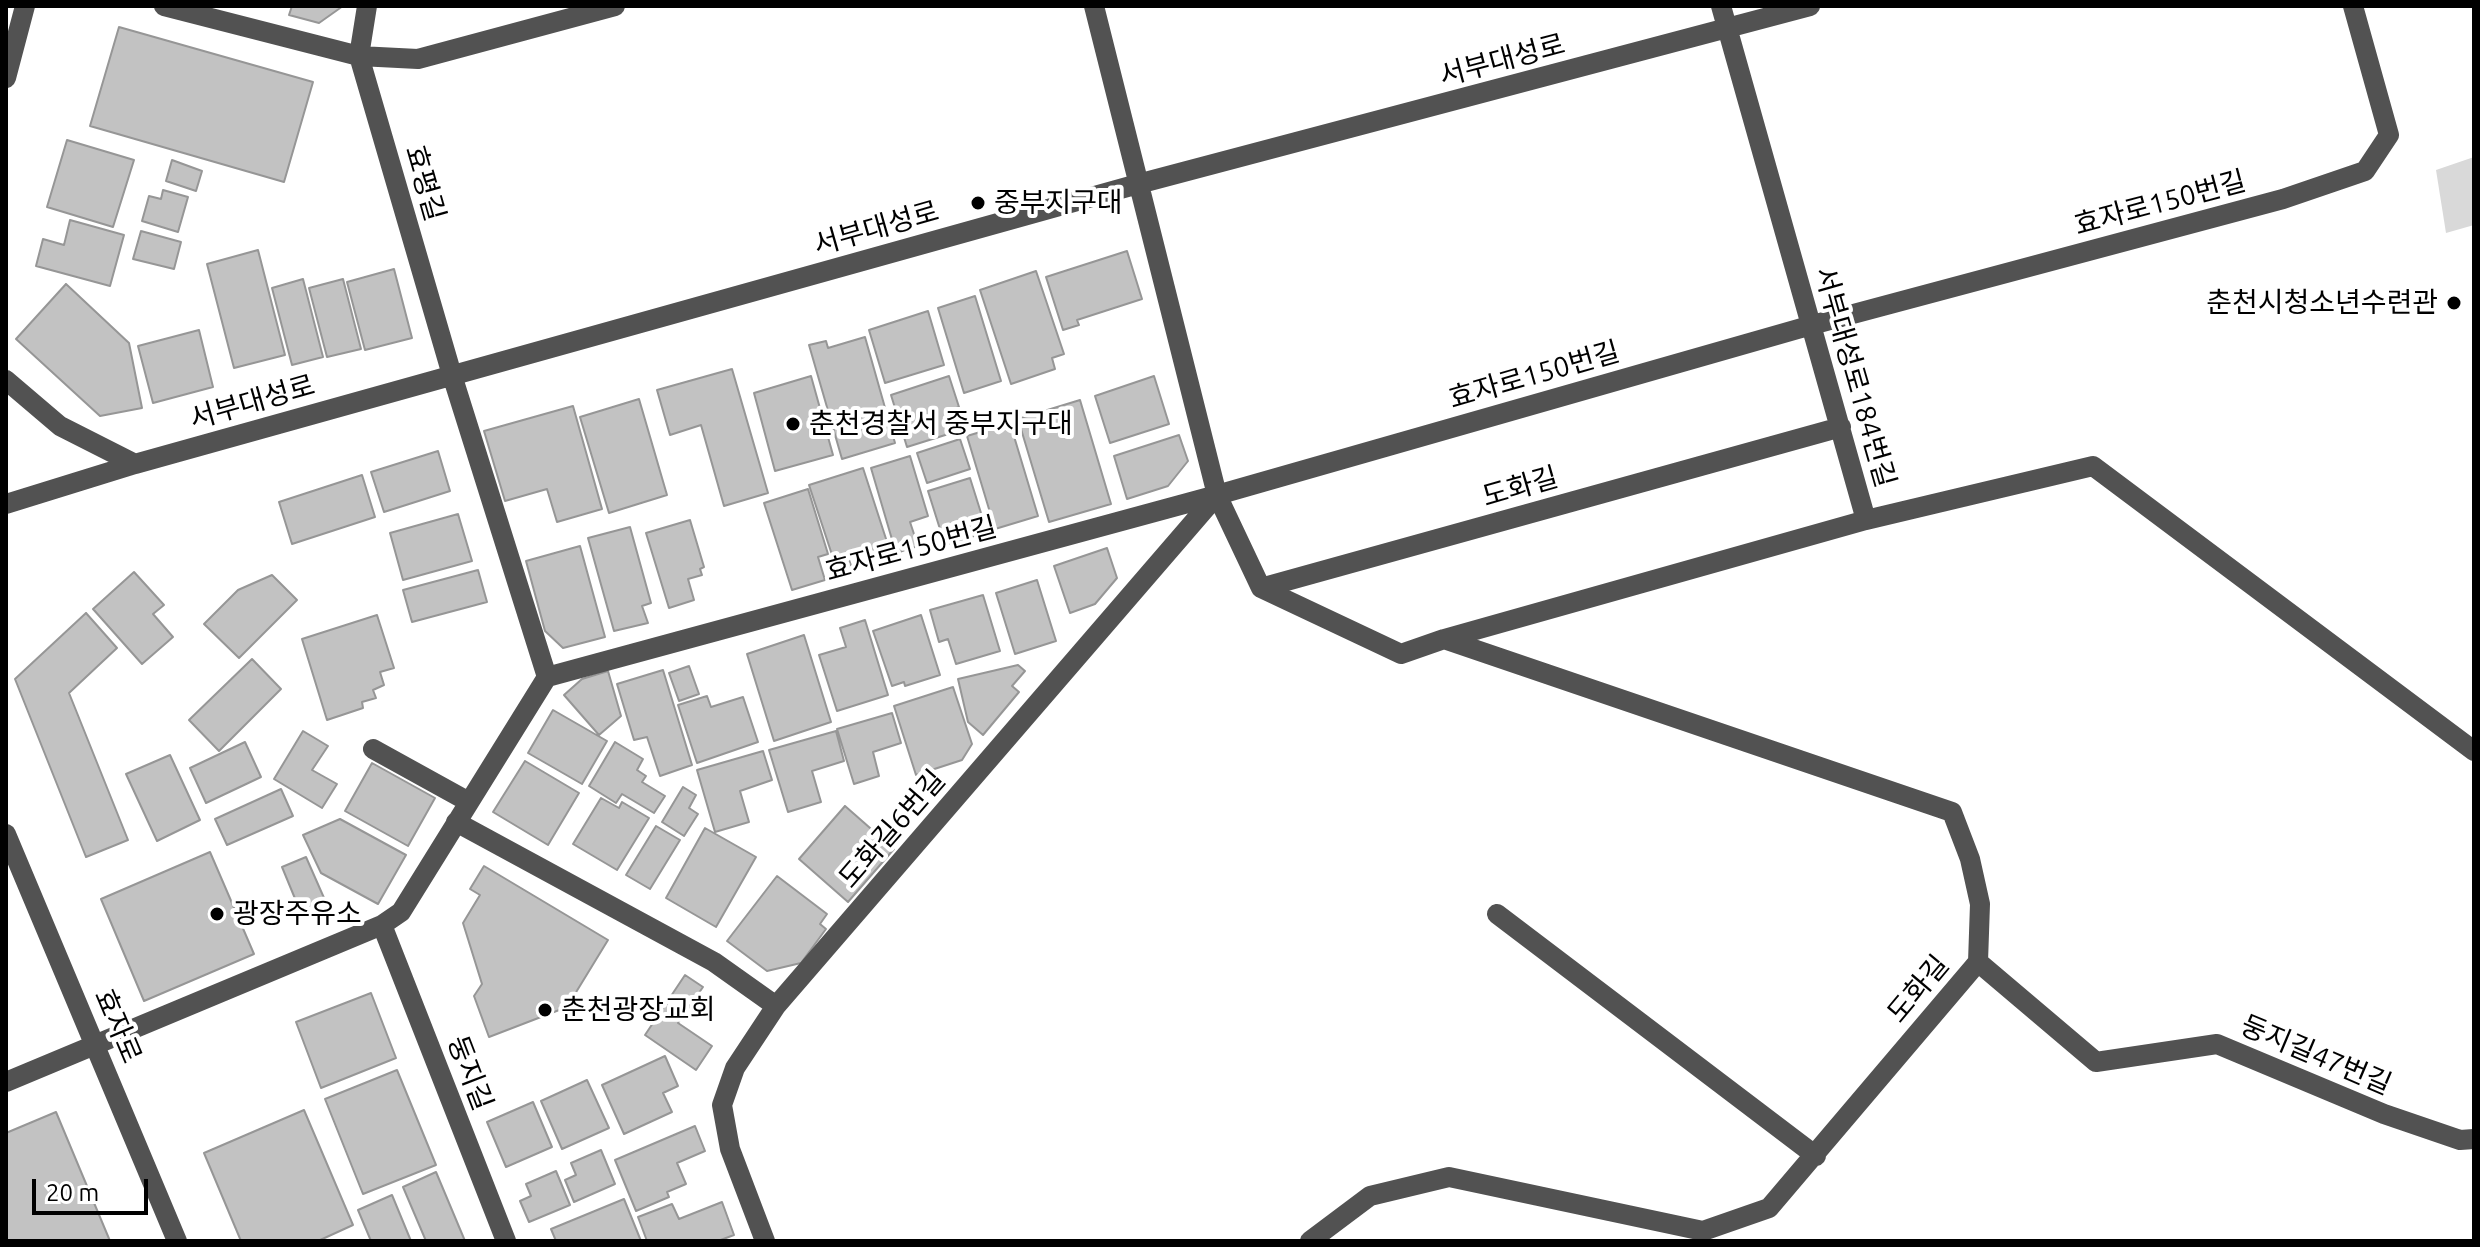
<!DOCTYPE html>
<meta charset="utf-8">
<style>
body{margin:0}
#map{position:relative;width:2480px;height:1247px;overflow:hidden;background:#fff;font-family:Ubuntu,sans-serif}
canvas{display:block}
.frame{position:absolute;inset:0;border:8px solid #000;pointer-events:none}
.scale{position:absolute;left:32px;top:1179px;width:116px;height:36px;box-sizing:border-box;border:4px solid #000;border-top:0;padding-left:10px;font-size:24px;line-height:28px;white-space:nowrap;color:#000;-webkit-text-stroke:6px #fff;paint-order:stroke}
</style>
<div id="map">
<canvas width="2480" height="1247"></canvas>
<div class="frame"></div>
<div class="scale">20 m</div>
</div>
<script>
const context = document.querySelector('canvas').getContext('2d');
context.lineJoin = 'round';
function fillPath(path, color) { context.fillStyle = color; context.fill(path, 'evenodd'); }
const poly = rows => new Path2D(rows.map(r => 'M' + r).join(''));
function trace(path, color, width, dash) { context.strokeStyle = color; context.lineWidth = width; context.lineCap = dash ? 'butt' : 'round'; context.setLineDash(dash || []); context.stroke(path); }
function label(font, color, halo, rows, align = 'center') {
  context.font = font + ' Ubuntu,"Noto Sans KR",sans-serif'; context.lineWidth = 8; context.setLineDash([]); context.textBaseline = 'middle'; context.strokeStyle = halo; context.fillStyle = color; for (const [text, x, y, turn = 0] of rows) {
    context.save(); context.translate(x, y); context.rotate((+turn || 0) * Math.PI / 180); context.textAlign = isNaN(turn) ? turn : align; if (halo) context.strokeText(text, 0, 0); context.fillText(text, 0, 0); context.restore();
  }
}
const green = poly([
 [2474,157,2474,225,2446,233,2436,170]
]);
const building = poly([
 [292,6,343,6,319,23,289,15,292,6],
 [119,27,313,82,284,182,90,126,119,27],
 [67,140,134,160,113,227,47,207,67,140],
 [172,160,202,171,196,191,166,181,172,160],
 [163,190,188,197,178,232,142,221,149,196,161,199,163,190],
 [70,220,124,235,110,286,36,266,43,239,64,245,70,220],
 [141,231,181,242,174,269,133,259,141,231],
 [258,250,285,355,234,368,207,264,258,250],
 [1127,251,1142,299,1077,320,1079,325,1063,330,1046,277,1127,251],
 [394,269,412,338,365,350,347,282,394,269],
 [1036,271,1064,354,1052,358,1055,369,1011,384,980,290,1036,271],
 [303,279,323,357,292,365,272,288,303,279],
 [343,279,361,349,327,357,309,288,343,279],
 [66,284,129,343,142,408,100,416,16,339,66,284],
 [975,296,1001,381,964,393,938,308,975,296],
 [928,311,944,365,885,383,869,330,928,311],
 [199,330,213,387,153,403,138,346,199,330],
 [865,337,895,443,842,459,809,345,826,341,828,348,865,337],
 [732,369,768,493,724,506,701,425,670,435,657,390,732,369],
 [811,376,833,455,775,471,754,393,811,376],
 [949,376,959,407,951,410,958,431,907,447,891,395,949,376],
 [1154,376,1169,424,1110,443,1095,396,1154,376],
 [639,399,667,495,609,513,580,417,639,399],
 [1080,400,1111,504,1049,522,1018,419,1080,400],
 [573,406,602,509,557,522,547,489,505,501,484,431,573,406],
 [1010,423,1038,516,995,529,967,436,1010,423],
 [1179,435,1188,461,1168,486,1127,499,1114,456,1179,435],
 [960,439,970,469,927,483,917,453,960,439],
 [438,451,450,491,384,512,371,472,438,451],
 [910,456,928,516,910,522,918,546,896,553,871,468,910,456],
 [863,468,888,545,848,557,852,568,838,573,809,485,863,468],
 [362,475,375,517,292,544,279,502,362,475],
 [970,478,987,532,945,545,928,491,970,478],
 [808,489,828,554,818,557,825,580,792,590,764,503,808,489],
 [458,514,472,561,403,580,390,533,458,514],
 [690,520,704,567,700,569,702,575,688,579,694,600,669,608,646,533,690,520],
 [630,527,651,603,642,606,648,623,614,631,588,538,630,527],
 [580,546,605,637,563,648,545,631,526,561,580,546],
 [1107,548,1117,578,1095,604,1070,613,1054,566,1107,548],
 [478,570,487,602,412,622,403,590,478,570],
 [134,572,164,605,153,614,173,637,142,664,93,609,134,572],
 [272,575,297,600,239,658,204,624,238,590,272,575],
 [1037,580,1056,641,1015,654,996,593,1037,580],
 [983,595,1000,651,956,664,948,639,939,642,930,610,983,595],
 [86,613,117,648,69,693,128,840,86,857,15,679,86,613],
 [377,615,394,668,380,672,384,685,373,690,376,698,362,702,363,708,327,720,302,639,377,615],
 [921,615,940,675,905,686,904,682,892,686,873,631,921,615],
 [865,620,888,695,837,711,819,655,846,647,840,628,865,620],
 [804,635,831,722,774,741,747,654,804,635],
 [252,659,281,689,219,751,189,720,252,659],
 [1018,665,1025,671,1012,686,1019,692,983,735,968,722,958,679,1018,665],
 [689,666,699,694,679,701,669,673,689,666],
 [663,670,692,765,660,776,647,737,634,740,617,684,663,670],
 [608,671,621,716,599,735,564,695,582,679,608,671],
 [953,687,972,744,962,760,916,775,894,706,953,687],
 [707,696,711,707,743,697,758,742,697,763,678,705,707,696],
 [553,710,607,741,582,784,528,753,553,710],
 [892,713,901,743,873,752,879,776,854,784,837,729,892,713],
 [303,731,328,746,312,770,337,784,322,808,274,779,303,731],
 [836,731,844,761,812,771,821,802,788,812,769,750,836,731],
 [245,742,261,777,206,803,190,768,245,742],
 [615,742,643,759,637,770,646,776,642,782,665,796,654,813,622,794,616,803,589,786,615,742],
 [763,751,772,780,740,791,749,822,715,832,697,770,763,751],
 [170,755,200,820,157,841,126,774,170,755],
 [525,761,579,793,548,845,493,812,525,761],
 [372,763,435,798,408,846,345,811,372,763],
 [683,787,696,795,689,808,698,814,684,836,662,822,683,787],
 [281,789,293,816,227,845,215,819,281,789],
 [601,798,619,808,622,802,649,818,617,870,573,844,601,798],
 [845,806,894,849,848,902,799,859,845,806],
 [340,819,406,855,378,904,321,873,303,835,340,819],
 [656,826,680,840,650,889,626,875,656,826],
 [705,828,756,857,716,927,666,898,705,828],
 [210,852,254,954,144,1001,101,899,210,852],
 [306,857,328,907,303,918,282,867,306,857],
 [484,866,608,940,567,1007,489,1037,474,996,482,984,463,923,480,895,470,889,484,866],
 [777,876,827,914,820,924,826,929,801,963,767,971,727,941,777,876],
 [685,975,703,987,678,1023,712,1046,696,1070,645,1035,685,975],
 [371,993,396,1058,321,1088,296,1022,371,993],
 [665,1056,678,1086,663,1093,672,1112,624,1134,602,1085,665,1056],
 [397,1070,436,1165,363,1194,325,1099,397,1070],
 [587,1080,609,1128,562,1149,541,1101,587,1080],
 [533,1102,552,1147,506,1167,487,1122,533,1102],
 [304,1110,353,1225,318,1241,241,1241,204,1153,304,1110],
 [56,1112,110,1241,6,1241,6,1133,56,1112],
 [695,1126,705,1151,677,1163,686,1184,667,1192,669,1197,636,1211,615,1160,695,1126],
 [601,1150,615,1184,574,1202,565,1180,576,1175,571,1163,601,1150],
 [556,1171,570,1205,529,1222,520,1201,531,1196,526,1184,556,1171],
 [436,1172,465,1241,426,1241,403,1187,436,1172],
 [392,1195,411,1241,371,1241,358,1210,392,1195],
 [624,1199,641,1241,556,1241,551,1229,624,1199],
 [722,1202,734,1235,718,1241,647,1241,638,1217,672,1204,679,1219,722,1202]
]);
const minor = poly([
 [164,6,359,56,418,59,615,6],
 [367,6,359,56,452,375,547,677],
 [1094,6,1217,495,1261,588,1401,654,1444,639,1952,812,1970,859,1980,904,1978,962,1769,1208,1703,1231,1449,1177,1370,1196,1310,1241],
 [1721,6,1866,520,2093,466,2474,751],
 [6,78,25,6],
 [6,380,60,426,135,464],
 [6,504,135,464,1138,184,1810,6],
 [1261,588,1841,427],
 [1444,639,1866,520],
 [373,749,469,802],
 [456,822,714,962,776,1006],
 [6,834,177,1241],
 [1497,914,1816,1156],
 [382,925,506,1241],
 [1978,962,2096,1062,2217,1044,2384,1114,2460,1140,2474,1139],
 [6,1082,382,925,401,912,547,677,1217,495,1812,325,2283,199,2365,171,2389,135,2353,6],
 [765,1241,730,1149,722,1105,735,1068,776,1006,1217,495]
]);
const markers = [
 [978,203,8,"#000"],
 [2454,303,8,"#000"],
 [793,424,8,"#000"],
 [217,914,8,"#000"],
 [545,1010,8,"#000"]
];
const streetNames = [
 ["서부대성로",1502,60,-15],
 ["효평길",425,183,74],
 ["효자로150번길",2160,203,-15],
 ["서부대성로",876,228,-16],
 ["효자로150번길",1534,375,-16],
 ["서부대성로184번길",1855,377,74],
 ["서부대성로",252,402,-16],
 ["도화길",1520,487,-16],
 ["효자로150번길",911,549,-15],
 ["도화길6번길",892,829,-49],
 ["도화길",1918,989,-50],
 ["효자로",118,1026,67],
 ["둥지길47번길",2316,1055,23],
 ["둥지길",470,1073,69]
];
const poiNames = [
 ["중부지구대",994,203],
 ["춘천시청소년수련관",2438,303,"right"],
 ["춘천경찰서 중부지구대",809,424],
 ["광장주유소",233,914],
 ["춘천광장교회",561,1010]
];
fillPath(green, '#d9d9d9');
fillPath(building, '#c2c2c2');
trace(building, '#969696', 2);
trace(minor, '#525252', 20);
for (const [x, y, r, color] of markers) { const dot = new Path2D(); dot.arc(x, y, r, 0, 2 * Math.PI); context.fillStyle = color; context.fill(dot); trace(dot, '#fff', 3); }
label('28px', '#000', '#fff', streetNames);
label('28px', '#000', '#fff', poiNames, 'left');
</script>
